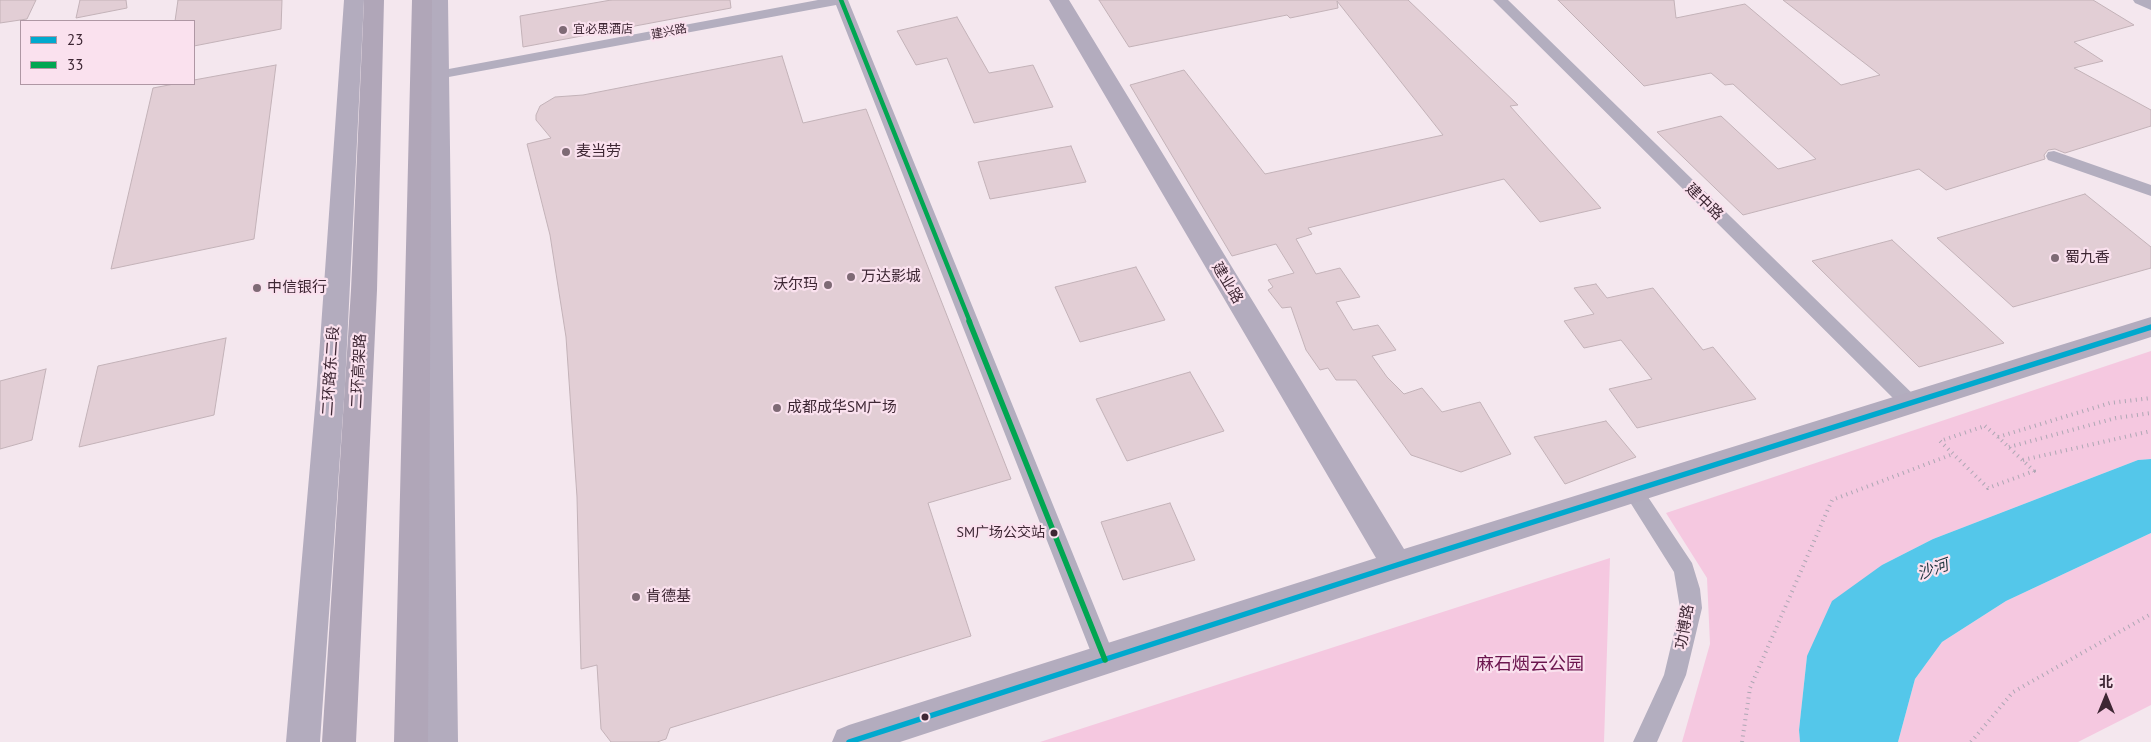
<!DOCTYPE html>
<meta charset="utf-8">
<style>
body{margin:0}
#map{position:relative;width:2151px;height:742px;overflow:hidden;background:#f4e7ee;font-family:"PT Sans","Noto Sans SC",sans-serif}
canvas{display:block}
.legend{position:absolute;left:20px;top:20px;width:175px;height:65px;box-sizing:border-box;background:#fae1ee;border:1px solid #af97a4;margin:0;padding:6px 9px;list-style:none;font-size:15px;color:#3e2734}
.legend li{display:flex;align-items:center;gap:10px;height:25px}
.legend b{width:25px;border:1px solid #af97a4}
.north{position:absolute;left:2081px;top:672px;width:50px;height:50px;-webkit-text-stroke:4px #fae1ee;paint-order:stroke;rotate:0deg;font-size:14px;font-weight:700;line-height:20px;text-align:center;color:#3e2734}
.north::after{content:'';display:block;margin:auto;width:18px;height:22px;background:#3e2734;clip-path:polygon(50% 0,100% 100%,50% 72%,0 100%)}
</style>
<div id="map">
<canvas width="2151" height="742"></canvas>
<ul class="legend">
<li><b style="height:6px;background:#00a9ce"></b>23</li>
<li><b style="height:6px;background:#00a651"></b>33</li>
</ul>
<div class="north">北</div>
</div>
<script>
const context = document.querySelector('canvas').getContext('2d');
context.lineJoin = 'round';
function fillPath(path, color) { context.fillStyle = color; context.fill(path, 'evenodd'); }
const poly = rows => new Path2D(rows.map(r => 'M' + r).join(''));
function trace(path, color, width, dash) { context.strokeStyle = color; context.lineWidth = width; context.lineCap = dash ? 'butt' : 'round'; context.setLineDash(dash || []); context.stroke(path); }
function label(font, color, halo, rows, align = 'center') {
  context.font = font + ' "PT Sans","Noto Sans SC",sans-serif'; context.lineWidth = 4.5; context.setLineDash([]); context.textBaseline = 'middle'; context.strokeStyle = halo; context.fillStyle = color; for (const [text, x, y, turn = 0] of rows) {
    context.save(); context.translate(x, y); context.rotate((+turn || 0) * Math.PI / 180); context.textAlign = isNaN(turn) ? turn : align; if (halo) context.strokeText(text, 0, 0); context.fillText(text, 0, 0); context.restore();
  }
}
const green = poly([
 [2151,351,2151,459,2138,460,1933,539,1882,565,1807,656,1799,730,1800,742,1682,742,1710,644,1707,578,1666,513],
 [2151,533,2151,705,2078,742,1898,742,1915,679,1942,642,2006,601],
 [1610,558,1604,742,1040,742,1204,689]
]);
const water = poly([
 [2151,459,2151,533,2006,601,1942,642,1915,679,1898,742,1800,742,1799,730,1807,656,1832,601,1882,565,1933,539,2138,460]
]);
const building = poly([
 [0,0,36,0,27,19,0,23,0,0],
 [80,0,126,0,127,8,76,18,80,0],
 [178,0,282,0,281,29,194,46,194,21,175,21,178,0],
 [611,0,730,0,731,8,523,47,520,16,611,0],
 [1099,0,1408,0,1518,105,1510,106,1601,208,1540,222,1504,179,1308,228,1312,234,1296,239,1316,274,1340,268,1360,297,1336,302,1353,330,1378,325,1396,350,1372,356,1387,377,1404,394,1422,388,1442,412,1480,402,1511,454,1461,472,1411,455,1356,380,1336,380,1328,368,1320,370,1306,350,1291,307,1282,308,1268,290,1273,287,1268,280,1294,273,1276,244,1232,256,1130,85,1184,70,1265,174,1443,135,1337,1,1338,8,1290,18,1287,15,1129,47,1099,0],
 [1558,0,1674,0,1676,18,1745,4,1841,85,1880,75,1783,0,2093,0,2134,25,2074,42,2103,61,2074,68,2151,110,2151,126,2065,153,2055,149,2048,150,2044,155,2045,159,1946,190,1919,169,1743,215,1657,132,1721,116,1778,169,1816,159,1733,84,1725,85,1711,73,1644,86,1558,0],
 [957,17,989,73,1033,65,1053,107,974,123,947,58,916,65,897,31,957,17],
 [782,56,803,123,866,109,1011,479,928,503,971,636,670,728,666,739,657,742,611,742,601,729,597,665,581,669,577,497,566,337,550,235,527,144,551,138,536,120,536,115,540,106,555,97,583,95,782,56],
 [276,65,254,239,111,269,153,88,174,84,194,84,194,80,276,65],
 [1071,146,1086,182,990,199,978,162,1071,146],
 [2085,194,2151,247,2151,268,2013,307,1937,238,2085,194],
 [1892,240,2004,343,1919,367,1812,261,1892,240],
 [1136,267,1165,320,1080,342,1055,287,1136,267],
 [1596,284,1607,298,1653,288,1703,350,1713,347,1756,399,1637,428,1609,389,1652,379,1621,340,1584,348,1564,321,1594,314,1574,288,1596,284],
 [226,338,214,415,79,447,98,366,226,338],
 [46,369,32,440,0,449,0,381,46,369],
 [1190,372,1224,431,1127,461,1096,399,1190,372],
 [1606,421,1636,457,1565,484,1534,437,1606,421],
 [1170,503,1195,560,1123,580,1101,522,1170,503]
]);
const path = poly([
 [1985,426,1998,437,2034,471,1988,488,1940,441,1985,426],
 [1998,437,2110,403,2151,398],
 [2009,447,2116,418,2151,413],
 [2023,460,2151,431],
 [1742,742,1750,688,1832,500,1953,454],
 [1971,742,2013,692,2151,614]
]);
const street = poly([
 [818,0,848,0,1116,660,1113,667,1105,670,1097,667,1094,660,836,5,438,79,431,75,438,71,818,0],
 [1493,0,1508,0,1917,398,1920,403,1917,408,1910,411,1903,408,1493,0],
 [2133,0,2151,0,2151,10,2135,3,2133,0],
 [2054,151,2151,185,2151,196,2048,160,2046,156,2048,152,2054,151],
 [1633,483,1640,485,1692,563,1700,589,1702,608,1686,675,1657,742,1633,742,1664,675,1680,608,1674,572,1623,491,1626,485,1633,483]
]);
const secondary = poly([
 [344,0,364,0,345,385,320,742,286,742,317,385,344,0],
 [428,0,448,0,458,742,424,742,428,0],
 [1049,0,1069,0,1404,549,2151,317,2151,337,1397,579,900,742,832,742,837,730,849,725,1376,558,1049,0]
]);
const highway = poly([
 [364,0,384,0,377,290,356,742,322,742,351,290,364,0],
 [412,0,432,0,428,742,394,742,412,0]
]);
const bus1 = poly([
 [849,742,1397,565,2151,327]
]);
const bus2Far1 = poly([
 [841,0,970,322]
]);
const bus2 = poly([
 [969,321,1105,660]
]);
const markers = [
 [563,30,5,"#7e6a75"],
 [566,152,5,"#7e6a75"],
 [2055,258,5,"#7e6a75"],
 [851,277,5,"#7e6a75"],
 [828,285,5,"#7e6a75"],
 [257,288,5,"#7e6a75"],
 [777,408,5,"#7e6a75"],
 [1054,533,4.5,"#3e2734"],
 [636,597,5,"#7e6a75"],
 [925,717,4.5,"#3e2734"]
];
const farPoinames = [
 ["宜必思酒店",573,30]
];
const farStreetnames = [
 ["建兴路",669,32,-11]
];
const busNames = [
 ["SM广场公交站",1045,533]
];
const poiNames = [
 ["麦当劳",576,152],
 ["蜀九香",2065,258],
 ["万达影城",861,277],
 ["沃尔玛",818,285,"right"],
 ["中信银行",267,288],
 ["成都成华SM广场",787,408],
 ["肯德基",646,597]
];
const streetNames = [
 ["建中路",1704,202,44],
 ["建业路",1227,283,59],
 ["二环路东二段",331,371,-86],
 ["二环高架路",359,371,-87],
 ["功博路",1685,627,-80]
];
const waterNames = [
 ["沙河",1933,570,-19]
];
const nearParknames = [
 ["麻石烟云公园",1530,665]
];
fillPath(green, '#f5c8e0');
fillPath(water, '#54c7ea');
fillPath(building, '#e2ced5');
trace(building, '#c3b2b8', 1);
trace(path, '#aea7b4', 4, [1, 4.5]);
fillPath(street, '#b3aebf');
fillPath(secondary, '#b3acbe');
fillPath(highway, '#b0a6b8');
trace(bus1, '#00a9ce', 5.5);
trace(bus2Far1, '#00a651', 4.5);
trace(bus2, '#00a651', 5.5);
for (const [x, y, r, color] of markers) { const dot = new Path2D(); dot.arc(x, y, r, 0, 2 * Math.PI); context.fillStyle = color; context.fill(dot); trace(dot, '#fae1ee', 2); }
label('12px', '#3e2734', '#fae1ee', farPoinames, 'left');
label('12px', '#3e2734', '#fae1ee', farStreetnames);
label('14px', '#3e2734', '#fae1ee', busNames, 'right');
label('15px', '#3e2734', '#fae1ee', poiNames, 'left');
label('15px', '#3e2734', '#fae1ee', streetNames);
label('italic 16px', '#1d343d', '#fae1ee', waterNames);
label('18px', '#6b154e', '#fae1ee', nearParknames);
</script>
